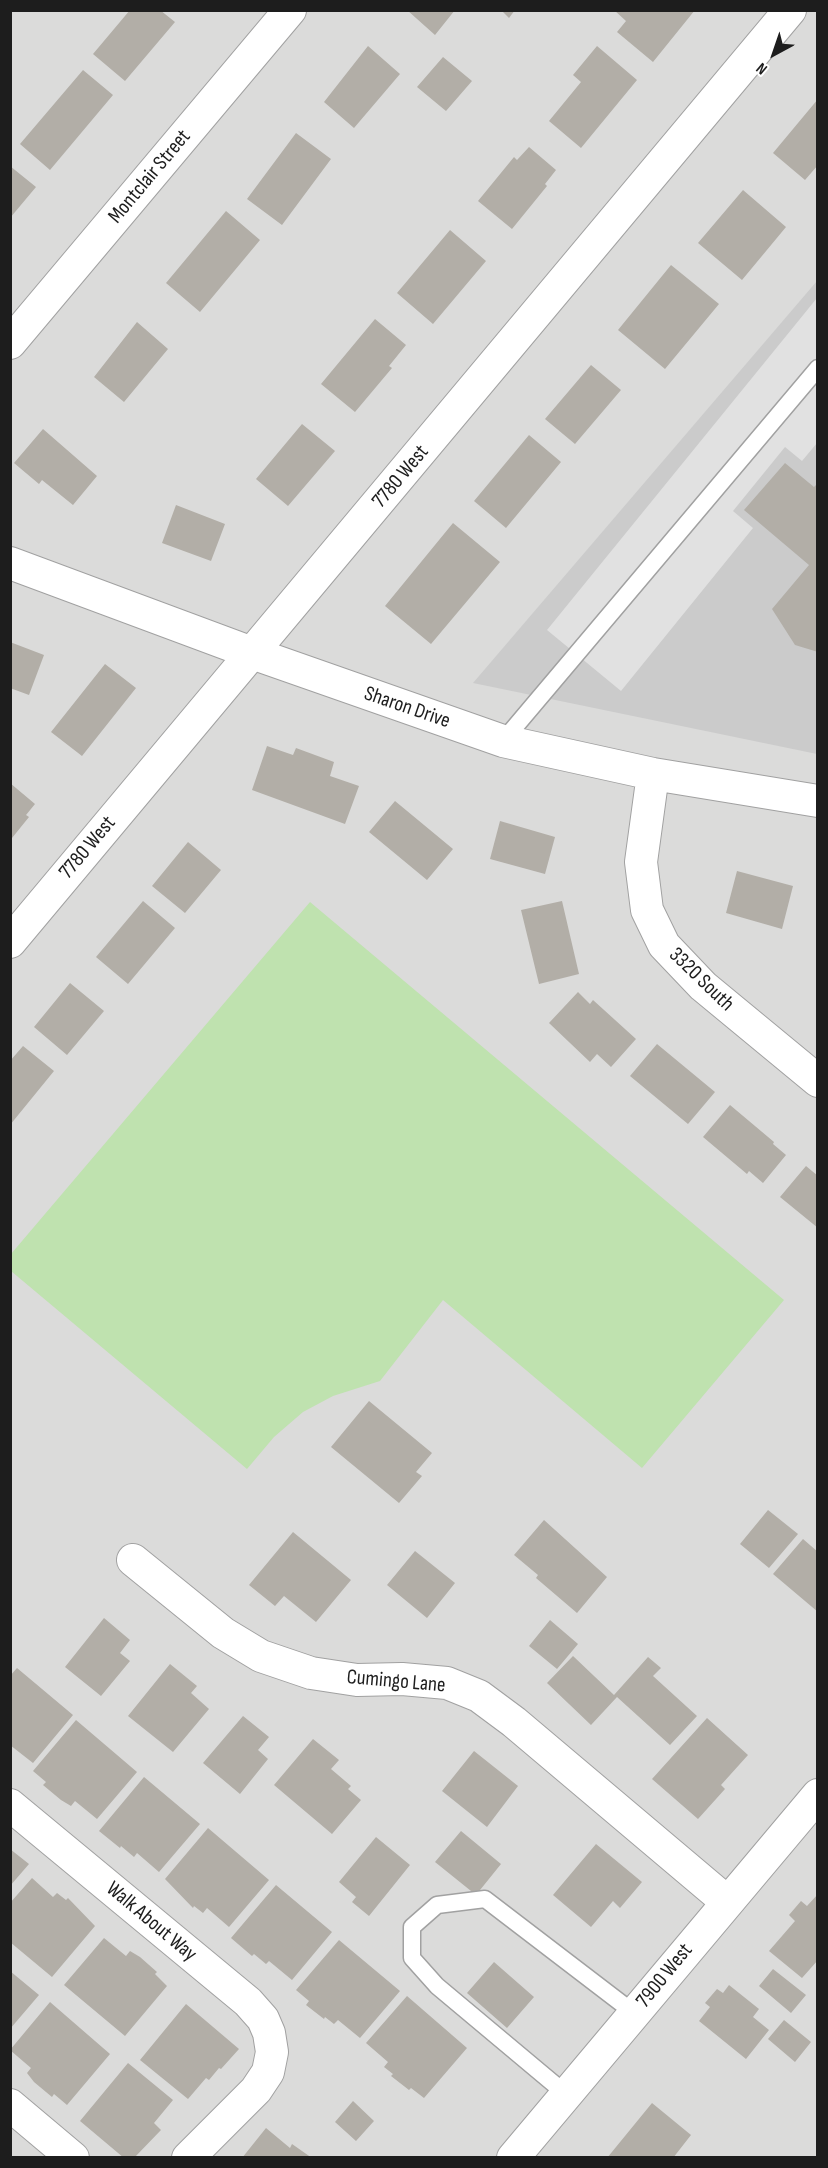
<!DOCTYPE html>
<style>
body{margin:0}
#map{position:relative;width:828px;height:2168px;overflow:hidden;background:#edece4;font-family:"Sofia Sans Condensed",sans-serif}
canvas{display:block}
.frame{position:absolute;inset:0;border:12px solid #1d1d1d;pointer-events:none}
.north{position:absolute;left:744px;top:24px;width:60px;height:60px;-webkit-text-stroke:4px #fff;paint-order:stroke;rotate:220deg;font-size:16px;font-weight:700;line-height:24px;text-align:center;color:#1d1d1d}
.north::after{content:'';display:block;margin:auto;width:21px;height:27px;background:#1d1d1d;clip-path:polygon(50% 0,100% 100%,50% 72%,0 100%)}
</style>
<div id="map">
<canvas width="828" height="2168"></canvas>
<div class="frame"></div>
<div class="north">N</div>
</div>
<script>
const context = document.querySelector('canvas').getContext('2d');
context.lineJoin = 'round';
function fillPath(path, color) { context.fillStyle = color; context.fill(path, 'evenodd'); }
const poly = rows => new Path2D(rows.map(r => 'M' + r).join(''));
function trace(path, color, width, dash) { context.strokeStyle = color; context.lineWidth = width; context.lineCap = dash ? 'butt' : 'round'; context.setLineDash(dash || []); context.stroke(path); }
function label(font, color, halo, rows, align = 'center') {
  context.font = font + ' "Sofia Sans Condensed",sans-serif'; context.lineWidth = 4.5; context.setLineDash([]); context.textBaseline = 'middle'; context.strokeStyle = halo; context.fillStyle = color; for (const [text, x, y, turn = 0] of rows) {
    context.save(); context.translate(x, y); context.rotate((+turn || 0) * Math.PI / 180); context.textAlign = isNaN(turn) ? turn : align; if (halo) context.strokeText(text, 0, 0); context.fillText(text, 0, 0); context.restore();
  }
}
const residential = poly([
 [11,11,817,11,817,2157,11,2157]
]);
const religious = poly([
 [817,281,817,754,473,683]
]);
const grass = poly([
 [310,902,784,1300,642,1468,443,1300,380,1381,333,1396,303,1412,274,1437,247,1469,11,1271,11,1254]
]);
const parking = poly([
 [817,298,817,443,802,461,785,447,733,511,753,528,621,691,547,630]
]);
const building = poly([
 [130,10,160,10,175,22,125,81,93,54],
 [407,10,455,10,435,35],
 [501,10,515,10,509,18],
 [614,10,695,10,653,62,617,32,626,21],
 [368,46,400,74,354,128,324,102],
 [597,46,637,80,581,148,549,121,581,82,573,75],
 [443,57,472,81,446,111,417,87],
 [83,70,113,95,50,170,20,144],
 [818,99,818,165,805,180,773,153],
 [296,133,331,159,282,225,247,199],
 [529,147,556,170,545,184,547,186,512,229,478,201,514,157,517,160],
 [10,166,36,187,10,218],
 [743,190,786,227,742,280,698,243],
 [226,211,260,240,200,312,166,283],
 [450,230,486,261,433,324,397,293],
 [671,265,719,304,665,369,618,330],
 [375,319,406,345,389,366,392,368,355,412,321,384],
 [137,322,168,349,124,402,94,377],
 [591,365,621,390,575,444,545,419],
 [302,424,335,451,288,506,256,479],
 [43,429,97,476,73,505,42,480,39,484,14,463],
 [529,435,561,462,506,528,474,501],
 [785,463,814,487,818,483,818,652,795,645,772,609,809,565,744,510],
 [176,505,225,524,211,561,162,543],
 [453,523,500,562,431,644,385,606],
 [10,642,44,655,29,695,10,688],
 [105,664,136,688,82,756,51,732],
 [267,746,293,755,296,748,334,762,330,776,359,786,345,824,252,790],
 [10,783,35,804,26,815,29,817,12,838],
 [395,801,453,849,427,880,369,832],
 [500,821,555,837,545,874,490,859],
 [188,842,221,870,185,913,152,886],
 [737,871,793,886,782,929,726,913],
 [143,901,175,928,128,984,96,957],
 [562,901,579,974,539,984,521,910],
 [70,983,104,1011,67,1055,34,1027],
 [578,992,590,1004,593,1000,636,1039,611,1067,597,1054,590,1062,549,1023],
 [657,1044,715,1092,688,1124,630,1076],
 [23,1046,54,1071,10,1125,10,1061],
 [730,1105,774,1142,773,1144,786,1155,763,1183,749,1171,747,1174,703,1137],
 [806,1166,818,1176,818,1228,780,1197],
 [369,1401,432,1453,416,1472,422,1476,399,1503,331,1447],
 [768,1510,798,1534,769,1568,740,1544],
 [544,1520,607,1577,577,1613,536,1578,538,1575,514,1555],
 [293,1532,351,1580,316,1622,284,1596,275,1606,249,1585],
 [803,1539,818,1552,818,1612,773,1574],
 [415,1551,455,1583,427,1618,387,1585],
 [104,1618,130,1640,120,1653,130,1661,101,1696,65,1667],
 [550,1620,578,1644,557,1669,529,1646],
 [573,1656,614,1695,648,1657,661,1668,653,1676,697,1716,670,1745,617,1697,591,1725,547,1683],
 [170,1664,197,1686,191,1693,209,1709,173,1752,128,1716],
 [17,1668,73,1715,33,1763,10,1745,10,1676],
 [243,1716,269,1737,258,1750,268,1759,240,1794,203,1763],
 [707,1718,748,1755,721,1785,725,1789,698,1819,652,1779],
 [76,1720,137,1772,97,1819,75,1801,71,1806,61,1800,43,1785,46,1782,33,1771],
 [313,1739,339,1760,331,1769,351,1786,348,1789,361,1800,332,1834,274,1785],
 [474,1751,518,1786,487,1827,442,1791],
 [144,1777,200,1824,159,1872,137,1853,134,1857,121,1846,120,1848,99,1831],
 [208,1828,269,1880,229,1927,207,1908,203,1913,194,1906,193,1908,165,1879],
 [461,1831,501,1864,476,1895,435,1862],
 [376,1837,410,1865,369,1916,352,1902,356,1897,339,1882],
 [596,1844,642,1882,620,1908,613,1901,591,1927,553,1895],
 [10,1849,29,1864,10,1886],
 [32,1878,53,1897,57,1893,66,1900,68,1898,95,1926,52,1977,10,1942,10,1903],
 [276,1885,332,1932,292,1980,269,1961,266,1964,254,1954,252,1956,231,1938],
 [818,1894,818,1960,802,1978,769,1951,795,1921,789,1915,801,1901,807,1906],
 [104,1938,126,1956,130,1951,140,1957,157,1972,155,1974,167,1986,125,2036,64,1985],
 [339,1940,400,1991,360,2038,338,2020,334,2024,325,2017,324,2019,306,2005,309,2001,296,1990],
 [494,1962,534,1997,507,2028,467,1993],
 [773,1969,806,1995,791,2013,759,1986],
 [10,1971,39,1995,10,2029],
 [729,1985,759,2009,753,2017,769,2030,746,2059,699,2021,710,2007,705,2003,717,1989,723,1993],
 [407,1996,467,2048,424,2098,411,2088,409,2090,391,2076,393,2074,384,2067,388,2062,366,2043],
 [50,2002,110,2054,67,2105,54,2094,52,2097,34,2082,27,2073,31,2068,10,2050],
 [186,2004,239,2049,221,2069,219,2068,209,2080,206,2078,188,2099,140,2060],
 [784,2020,811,2042,795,2062,768,2039],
 [128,2063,173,2100,154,2123,161,2130,134,2158,124,2158,80,2121],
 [353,2101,374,2121,356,2141,335,2122],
 [652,2103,691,2135,673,2158,607,2158],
 [266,2128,290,2148,292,2144,312,2158,242,2158]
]);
const lane = poly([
 [503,741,818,368],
 [566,2094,437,1986,412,1958,412,1927,437,1905,485,1899,634,2013]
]);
const street = poly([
 [10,343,290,10],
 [10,563,252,653,503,741,653,774,818,801],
 [653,774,641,862,647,910,664,945,703,986,818,1081],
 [10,942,790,10],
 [133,1560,223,1633,261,1656,311,1673,357,1680,402,1679,447,1683,479,1696,514,1722,726,1901],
 [10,1805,248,2002,263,2019,269,2033,272,2052,268,2072,256,2090,188,2158],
 [10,2105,73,2158],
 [513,2158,818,1795]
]);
const streetNames = [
 ["Montclair Street",150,177,-50],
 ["7780 West",401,477,-50],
 ["Sharon Drive",407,708,19],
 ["7780 West",88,848,-50],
 ["3320 South",701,980,44],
 ["Cumingo Lane",396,1682,5],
 ["Walk About Way",151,1922,40],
 ["7900 West",665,1976,-51]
];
fillPath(residential, '#dbdbda');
fillPath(religious, '#cbcbcb');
fillPath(grass, '#bfe2af');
fillPath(parking, '#e1e1e1');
fillPath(building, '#b2aea7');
trace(lane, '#a1a1a1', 19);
trace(street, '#a1a1a1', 34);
trace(lane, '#fff', 16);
trace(street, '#fff', 32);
label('21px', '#1d1d1d', '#fff', streetNames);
</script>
